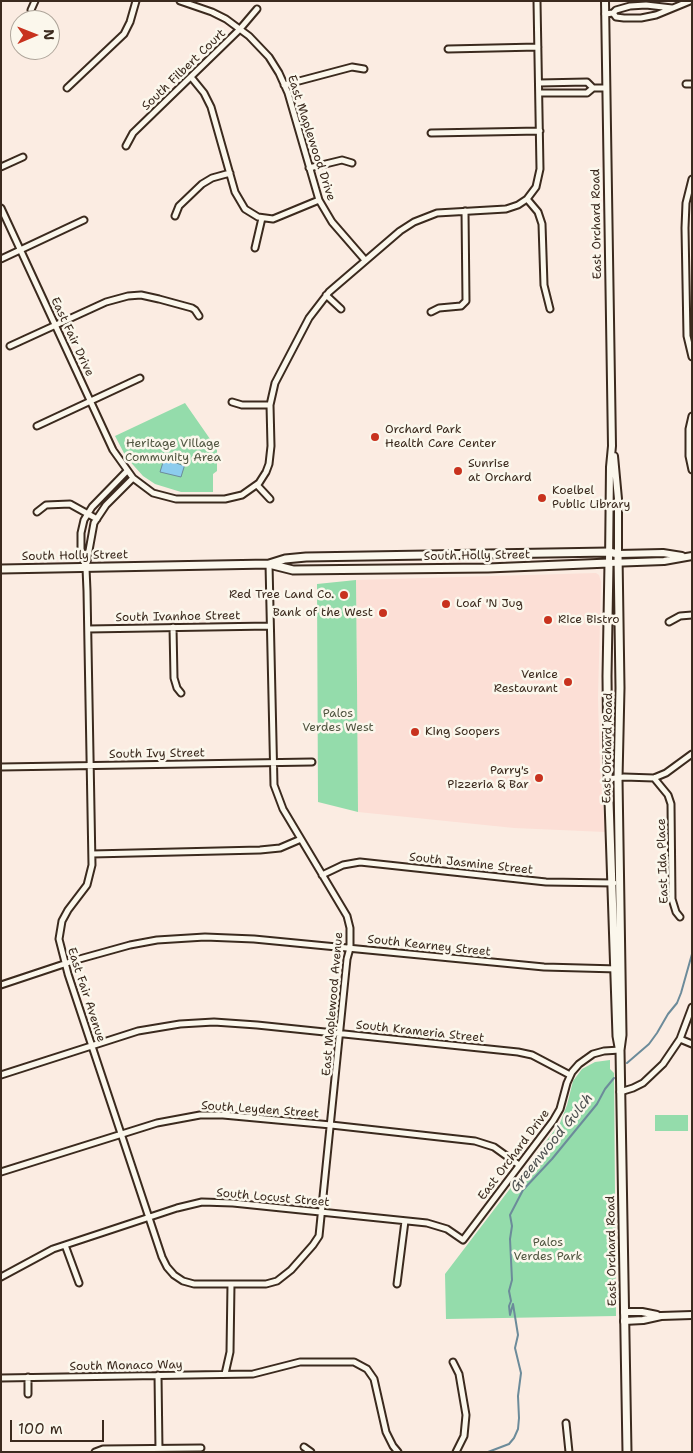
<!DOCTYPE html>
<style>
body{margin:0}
#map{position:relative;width:693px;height:1453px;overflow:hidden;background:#fbece2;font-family:"Shantell Sans",sans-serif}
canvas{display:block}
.frame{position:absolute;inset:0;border:2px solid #3b2a1e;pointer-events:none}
.north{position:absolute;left:10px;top:10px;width:50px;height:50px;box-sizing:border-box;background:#fbf7ec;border:1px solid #aea59a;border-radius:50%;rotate:89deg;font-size:14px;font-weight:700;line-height:20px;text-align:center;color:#3b2a1e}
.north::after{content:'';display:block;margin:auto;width:18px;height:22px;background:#c8321e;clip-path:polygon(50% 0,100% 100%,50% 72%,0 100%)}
.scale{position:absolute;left:10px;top:1420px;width:94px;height:22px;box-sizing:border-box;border:2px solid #3b2a1e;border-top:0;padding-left:6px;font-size:15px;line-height:18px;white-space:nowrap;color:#3b2a1e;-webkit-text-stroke:4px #fbf7ec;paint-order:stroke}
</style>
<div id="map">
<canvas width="693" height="1453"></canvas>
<div class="frame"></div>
<div class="north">N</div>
<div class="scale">100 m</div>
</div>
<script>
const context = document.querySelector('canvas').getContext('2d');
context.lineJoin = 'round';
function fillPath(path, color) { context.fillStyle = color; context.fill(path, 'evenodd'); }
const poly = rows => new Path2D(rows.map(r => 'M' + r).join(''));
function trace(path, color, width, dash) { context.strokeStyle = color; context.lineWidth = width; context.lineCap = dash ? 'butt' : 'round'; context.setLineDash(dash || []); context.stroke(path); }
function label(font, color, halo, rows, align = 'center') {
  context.font = font + ' "Shantell Sans",sans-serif'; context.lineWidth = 5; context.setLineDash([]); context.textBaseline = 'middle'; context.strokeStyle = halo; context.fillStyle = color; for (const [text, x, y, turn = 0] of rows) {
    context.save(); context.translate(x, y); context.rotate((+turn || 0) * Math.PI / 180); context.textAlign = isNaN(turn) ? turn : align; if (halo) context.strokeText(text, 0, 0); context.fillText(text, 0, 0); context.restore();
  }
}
const built = poly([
 [596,573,599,575,601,582,598,698,600,768,605,832,514,828,358,812,356,580]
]);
const green = poly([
 [185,403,217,449,217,471,213,474,213,492,181,492,155,484,143,476,126,457,115,436],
 [356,580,357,684,358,812,318,802,317,584],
 [610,1060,610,1069,614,1073,616,1316,446,1319,445,1274,560,1123,567,1105,573,1081,582,1069,595,1062],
 [655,1115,688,1115,688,1131,655,1131]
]);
const water = poly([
 [164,459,182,465,183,463,185,464,181,477,160,472,164,459]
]);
const stream = poly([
 [627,1063,649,1044,657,1033,668,1014,677,1003,681,993,692,954],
 [488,1452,509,1444,514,1438,518,1429,519,1418,518,1396,521,1373,515,1348,518,1335,513,1304,510,1315,509,1306,511,1301,509,1291,512,1280,510,1239,512,1226,510,1215,523,1190,552,1159,597,1104,605,1089,614,1078]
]);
const minor = poly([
 [180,1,212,12,226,19,249,36,269,57,279,73,288,93,319,200,332,222,365,260],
 [31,10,35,1],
 [613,13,616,10,630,6,646,5,672,8],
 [605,14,613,13,616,17,624,18,641,18,656,15,690,1],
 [448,49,538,47],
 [191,77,204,93,211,107,235,192,245,209,258,217,273,219,319,200],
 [539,83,587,82,593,88],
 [686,84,692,84],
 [284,85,352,67,364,69],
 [67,88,124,34,130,22,136,1],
 [539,93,587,93,593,88,606,88],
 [431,133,540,131],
 [126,146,133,133,240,29,257,9],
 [1,167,23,157],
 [309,168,342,160,352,163],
 [692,179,686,203,685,228,687,336,692,357],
 [527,199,538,212,542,224,544,285,550,309],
 [1,208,113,450,133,478,153,493,176,499,225,499,242,495,259,483,266,472,269,464,271,446,270,405,275,383,309,318,329,292,400,231,414,222,437,213,506,209,518,205,527,199,536,187,540,169,537,1],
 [175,216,179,206,202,184,212,178,230,173],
 [255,248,262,218],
 [1,259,84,220],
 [326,295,341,309],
 [431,312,439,308,461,306,466,301,465,211],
 [10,346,106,302,128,296,141,295,159,299,192,308,195,310,199,316],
 [232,402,242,405,270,405],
 [692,416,689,429,689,456,692,470],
 [37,426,140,378],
 [127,471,92,507,84,520,81,533,81,549,86,568,87,591,92,865,87,885,68,910,62,921,59,939,68,974,162,1257,167,1267,174,1275,183,1281,194,1284,266,1284,277,1281,291,1270,313,1245,319,1236,347,959,350,948,350,928,347,916,283,809,274,785,269,564],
 [257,485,270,499],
 [37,512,46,505,70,504,97,519],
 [86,567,94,523,106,505,133,478],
 [669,622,680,616,692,615],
 [173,627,174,678,177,688,181,693],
 [88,629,270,626],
 [1,767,312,762],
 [654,778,668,795,671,804,672,899,676,912,680,917],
 [608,779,624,777,654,778,666,773,692,754],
 [92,854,260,850,280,848,301,839],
 [322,875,343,865,360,862,546,882,614,883],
 [1,985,76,960,130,945,157,940,205,937,254,939,544,967,618,969],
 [680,1039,692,1044],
 [1,1075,138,1031,180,1024,214,1022,257,1025,518,1052,532,1055,570,1075],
 [620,1092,633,1088,643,1083,663,1064,680,1039,692,1007],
 [1,1172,157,1123,200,1115,223,1115,331,1125,475,1141,494,1147,519,1165],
 [65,1245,79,1283],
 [1,1277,53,1249,177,1208,202,1202,233,1203,427,1223,447,1229,463,1240,553,1121,560,1109,567,1083,572,1072,579,1064,593,1054,604,1051,620,1050],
 [397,1284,405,1221],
 [453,1362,459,1374,466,1415,464,1436,456,1452],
 [225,1374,230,1352,231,1284],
 [158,1375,159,1450],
 [1,1378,253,1374,300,1362,354,1362,367,1369,374,1379,386,1432,393,1446,398,1452],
 [28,1394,28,1377],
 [566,1423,569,1452],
 [304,1447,311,1452],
 [95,1452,103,1449,201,1448]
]);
const tertiary = poly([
 [605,1,612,446,610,467,609,563,664,561,692,556],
 [614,456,618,499,618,554,663,553,682,556],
 [624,1312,642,1312,657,1315],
 [624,1321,643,1320,661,1316,692,1315]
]);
const secondary = poly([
 [269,564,293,570,488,568,609,563,607,676,608,771,617,1036,619,1047],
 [1,569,269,564,285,559,306,557,609,552,618,554,620,688,618,779,622,1035,620,1050,627,1452]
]);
const markers = [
 [375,437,5,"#c8321e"],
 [458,471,5,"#c8321e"],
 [542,498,5,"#c8321e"],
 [344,595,5,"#c8321e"],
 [446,604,5,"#c8321e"],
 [383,613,5,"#c8321e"],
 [548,620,5,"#c8321e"],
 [568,682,5,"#c8321e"],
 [415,732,5,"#c8321e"],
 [539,778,5,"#c8321e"]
];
const streetNames = [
 ["South Filbert Court",184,70,-44],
 ["East Maplewood Drive",311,138,72],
 ["East Orchard Road",597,224,-91],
 ["East Fair Drive",72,337,65],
 ["South Holly Street",75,556,-1],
 ["South Holly Street",477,556,-1],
 ["South Ivanhoe Street",178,617,-1],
 ["East Orchard Road",608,748,-89],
 ["South Ivy Street",157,754,-1],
 ["East Ida Place",663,861,-92],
 ["South Jasmine Street",471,864,6],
 ["South Kearney Street",429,946,6],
 ["East Fair Avenue",86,995,72],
 ["East Maplewood Avenue",333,1004,-85],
 ["South Krameria Street",420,1032,6],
 ["South Leyden Street",260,1110,4],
 ["East Orchard Drive",514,1155,-53],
 ["South Locust Street",273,1198,5],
 ["East Orchard Road",612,1251,-91],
 ["South Monaco Way",126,1366,-1]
];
const poiNames = [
 ["Orchard Park",385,430],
 ["Health Care Center",385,444],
 ["Sunrise",468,464],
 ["at Orchard",468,478],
 ["Koelbel",552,491],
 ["Public Library",552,505],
 ["Red Tree Land Co.",334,595,"right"],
 ["Loaf 'N Jug",456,604],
 ["Bank of the West",373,613,"right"],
 ["Rice Bistro",558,620],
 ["Venice",558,675,"right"],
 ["Restaurant",558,689,"right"],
 ["King Soopers",425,732],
 ["Parry's",529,771,"right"],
 ["Pizzeria & Bar",529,785,"right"]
];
const parkNames = [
 ["Heritage Village",173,444],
 ["Community Area",173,458],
 ["Palos",338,714],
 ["Verdes West",338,728],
 ["Palos",548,1243],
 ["Verdes Park",548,1257]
];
const waterNames = [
 ["Greenwood Gulch",552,1143,-51]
];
fillPath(built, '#fcdfd6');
fillPath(green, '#94dcab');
fillPath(water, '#8ccced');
trace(water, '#6c8b9a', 1);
trace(stream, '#6c8b9a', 2);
trace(minor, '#3b2a1e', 9);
trace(tertiary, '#3b2a1e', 10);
trace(secondary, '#3b2a1e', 11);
trace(minor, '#fbf7ec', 5);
trace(tertiary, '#fbf7ec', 6);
trace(secondary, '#fbf7ec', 7);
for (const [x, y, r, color] of markers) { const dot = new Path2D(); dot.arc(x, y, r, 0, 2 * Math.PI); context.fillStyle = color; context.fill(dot); trace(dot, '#fbf7ec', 2); }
label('12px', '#3b2a1e', '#fbf7ec', streetNames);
label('12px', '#3b2a1e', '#fbf7ec', poiNames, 'left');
label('12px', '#515641', '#fbf7ec', parkNames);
label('italic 14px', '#4f5252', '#fbf7ec', waterNames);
</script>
